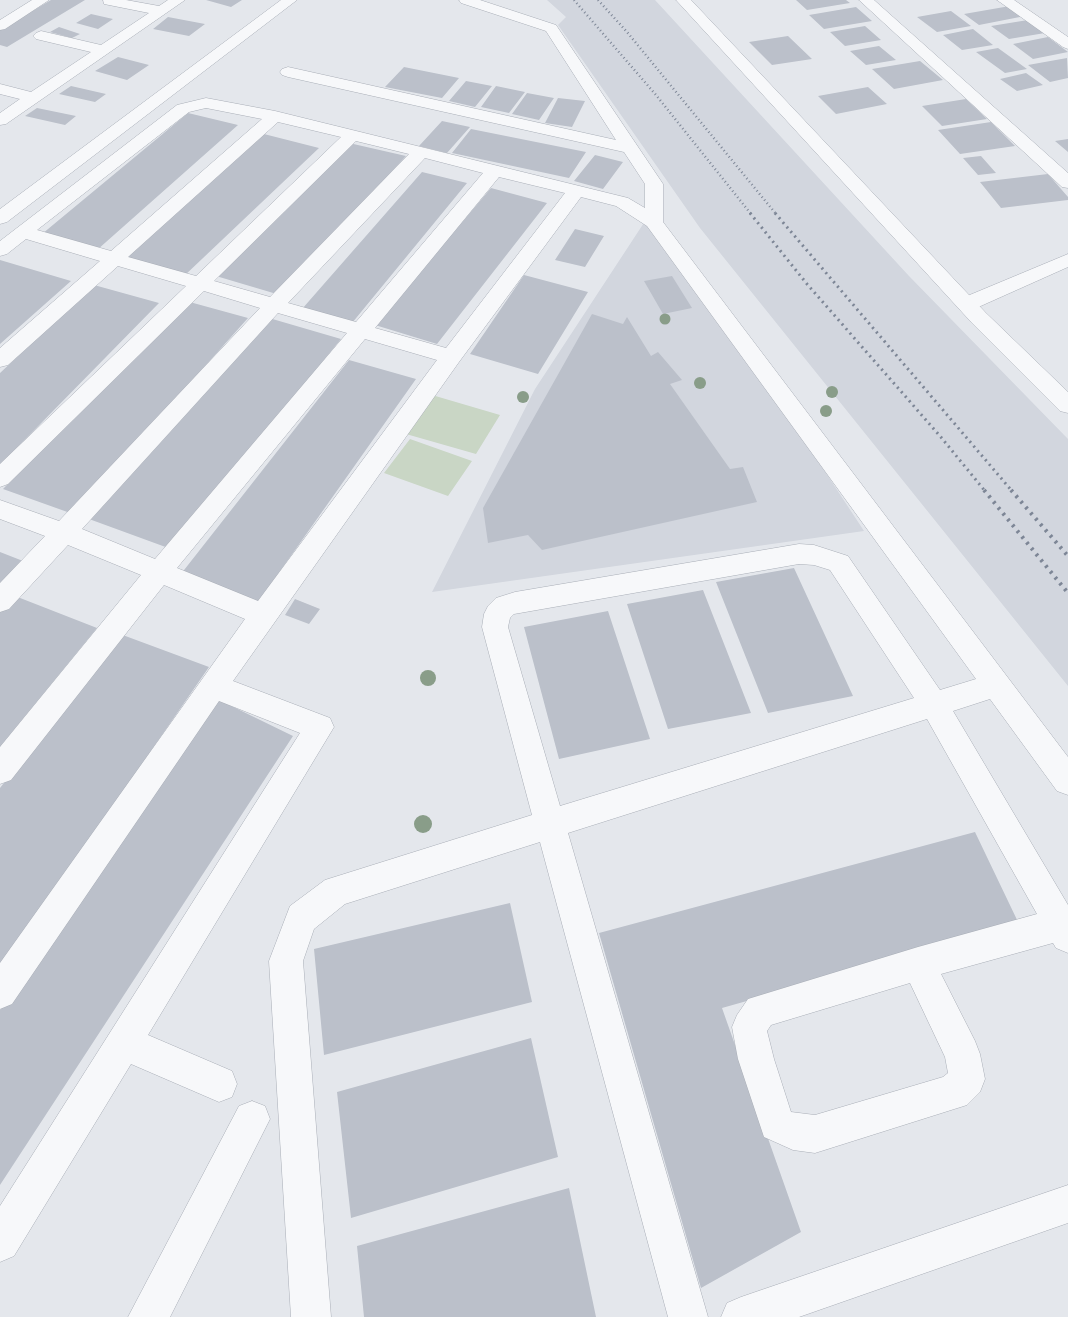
<!DOCTYPE html>
<style>
body{margin:0}
canvas{display:block;background:#e4e7ec}
</style>
<canvas width="1068" height="1317"></canvas>
<script>
const context = document.querySelector('canvas').getContext('2d');
context.lineJoin = 'round';
function fillPath(path, color) { context.fillStyle = color; context.fill(path, 'evenodd'); }
const poly = rows => new Path2D(rows.map(r => 'M' + r).join(''));
function trace(path, color, width, dash) { context.strokeStyle = color; context.lineWidth = width; context.lineCap = dash ? 'butt' : 'round'; context.setLineDash(dash || []); context.stroke(path); }
const built = poly([
 [547,0,655,0,909,276,1068,439,1068,686,700,228,558,25,566,17],
 [653,209,864,531,432,592,535,389]
]);
const green = poly([
 [432,395,500,415,476,454,406,434],
 [410,439,472,461,448,496,384,473]
]);
const building = poly([
 [51,0,85,0,7,47,0,45,0,30],
 [206,0,242,0,231,7],
 [796,0,846,0,850,3,807,10],
 [1010,6,1025,16,979,25,964,14],
 [856,7,872,21,824,29,809,15],
 [951,11,971,26,937,32,917,17],
 [91,14,113,19,98,29,76,23],
 [168,17,205,24,189,36,153,29],
 [1028,20,1045,33,1009,39,991,26],
 [865,26,881,40,845,46,830,32],
 [59,27,80,34,72,38,50,32],
 [973,29,993,45,962,50,943,35],
 [788,36,812,59,772,65,749,42],
 [1048,37,1068,52,1033,59,1013,44],
 [879,46,896,60,866,65,850,51],
 [998,48,1027,69,1005,73,976,52],
 [118,57,149,65,127,80,95,71],
 [1067,58,1068,78,1050,82,1028,65],
 [920,61,943,80,894,89,872,69],
 [404,67,459,78,442,98,385,87],
 [1026,73,1043,85,1017,91,1000,79],
 [466,81,492,86,475,107,449,101],
 [71,86,106,94,95,102,59,94],
 [496,86,525,92,509,113,481,107],
 [868,87,887,104,836,114,818,96],
 [527,93,554,98,539,120,512,114],
 [558,98,585,101,572,127,545,123],
 [966,99,987,119,942,126,922,106],
 [37,108,76,116,65,125,25,116],
 [188,113,238,125,97,250,42,234],
 [442,121,470,127,447,153,419,146],
 [991,122,1015,146,960,154,938,130],
 [471,129,586,152,569,178,452,153],
 [260,133,319,148,183,277,118,258],
 [1068,139,1068,152,1055,141],
 [349,143,406,156,280,295,216,276],
 [595,155,623,162,603,189,574,181],
 [981,156,996,173,978,175,963,158],
 [422,172,467,183,352,323,302,309],
 [1048,174,1068,197,1068,200,1001,208,980,182],
 [491,188,547,203,437,344,375,325],
 [575,229,604,236,585,267,555,260],
 [0,260,71,281,0,344],
 [524,275,588,292,538,374,470,354],
 [672,276,692,308,663,314,644,281],
 [94,285,159,303,0,465,0,373],
 [186,301,248,318,73,514,3,489],
 [592,314,623,324,627,317,651,356,658,352,682,380,670,384,730,469,743,467,757,502,542,550,528,535,488,543,483,508],
 [269,318,341,339,171,549,89,519],
 [349,360,416,379,254,608,177,579],
 [0,552,23,561,0,586],
 [794,568,853,696,768,713,716,582],
 [703,590,751,713,668,729,627,604],
 [15,596,97,628,0,747,0,612],
 [295,599,320,609,309,624,285,615],
 [608,611,650,739,559,759,524,627],
 [120,634,209,667,0,969,0,788],
 [217,699,293,736,0,1185,0,1010],
 [975,832,1019,924,722,1008,801,1232,701,1288,599,933],
 [510,903,532,1002,324,1055,314,949],
 [531,1038,558,1157,351,1218,337,1092],
 [569,1188,596,1317,364,1317,357,1246]
]);
const minor = poly([
 [32,0,49,0,5,29,0,30,0,20,32,0],
 [103,0,126,0,159,6,168,0,185,0,6,124,0,125,0,113,20,99,0,94,0,84,31,92,91,52,36,39,33,36,36,33,41,31,101,45,149,13,104,4,103,0],
 [281,0,297,0,7,222,0,224,0,209,281,0],
 [459,0,480,0,556,25,663,184,663,222,1068,757,1068,795,1057,791,990,699,953,711,1068,905,1068,953,1056,948,1053,943,941,974,975,1041,980,1054,985,1079,980,1092,967,1105,815,1153,793,1150,764,1137,738,1059,732,1027,737,1015,748,999,918,947,1037,914,927,719,568,833,708,1317,668,1317,540,842,345,904,314,929,303,961,331,1317,291,1317,269,961,290,906,325,880,532,815,482,627,484,614,488,606,496,598,515,592,799,544,814,545,848,556,940,690,976,679,647,226,616,206,581,197,459,362,233,681,330,718,334,727,148,1035,232,1071,237,1084,232,1097,219,1102,131,1064,14,1256,0,1262,0,1206,300,733,219,701,12,1004,0,1009,0,963,245,619,164,585,11,780,0,784,0,747,141,575,68,545,9,609,0,612,0,583,45,536,0,519,0,500,59,521,260,308,204,291,8,484,0,487,0,464,186,286,118,266,8,365,0,367,0,348,100,261,26,239,7,254,0,256,0,241,177,105,206,98,275,111,628,198,645,208,645,184,624,152,288,77,282,75,280,72,282,69,288,67,616,140,546,31,461,3,459,0],
 [206,108,262,119,111,251,37,230,189,112,206,108],
 [278,122,341,137,196,276,128,257,278,122],
 [356,141,409,154,270,297,214,281,356,141],
 [425,158,483,173,356,322,288,303,425,158],
 [499,177,565,193,446,348,375,328,499,177],
 [278,313,347,333,155,559,82,529,278,313],
 [365,339,437,360,258,601,177,568,365,339],
 [799,564,814,565,830,570,914,698,560,806,508,627,510,618,514,614,799,564],
 [910,983,945,1057,948,1073,943,1077,815,1115,791,1112,774,1059,767,1031,771,1025,910,983],
 [859,0,874,0,1068,173,1068,188,1062,187,859,0],
 [997,0,1014,0,1068,37,1068,49,1063,47,997,0],
 [1068,254,1068,267,974,309,967,310,960,309,957,304,960,299,1068,254],
 [252,1101,265,1106,270,1119,170,1317,128,1317,239,1106,252,1101],
 [1068,1185,1068,1223,799,1317,721,1317,727,1303,741,1297,1068,1185]
]);
const tertiary = poly([
 [676,0,691,0,986,313,1068,392,1068,413,1060,411,972,323,676,0]
]);
const railFar2 = poly([
 [574,0,656,95,751,214],
 [598,0,627,32,776,214]
]);
const railFar1 = poly([
 [750,213,807,284,940,436,985,491],
 [775,213,1012,491]
]);
const rail = poly([
 [984,490,1068,593],
 [1011,490,1068,556]
]);
const trees = [
 [665,319,5.5],
 [700,383,6],
 [832,392,6],
 [523,397,6],
 [826,411,6],
 [428,678,8],
 [423,824,9]
];
fillPath(built, '#d2d6de');
fillPath(green, '#c9d6c5');
fillPath(building, '#bbc0ca');
trace(minor, '#a9aeb7', 1);
trace(tertiary, '#a9aeb7', 1);
fillPath(minor, '#f7f8fa');
fillPath(tertiary, '#f7f8fa');
trace(railFar2, '#7d8696', 2.5, [1, 3]);
trace(railFar1, '#7d8696', 3, [2, 4]);
trace(rail, '#7d8696', 4, [2.5, 5]);
context.fillStyle = '#899d89';
for (const [x, y, r] of trees) { context.beginPath(); context.arc(x, y, r, 0, 2 * Math.PI); context.fill(); }
</script>
